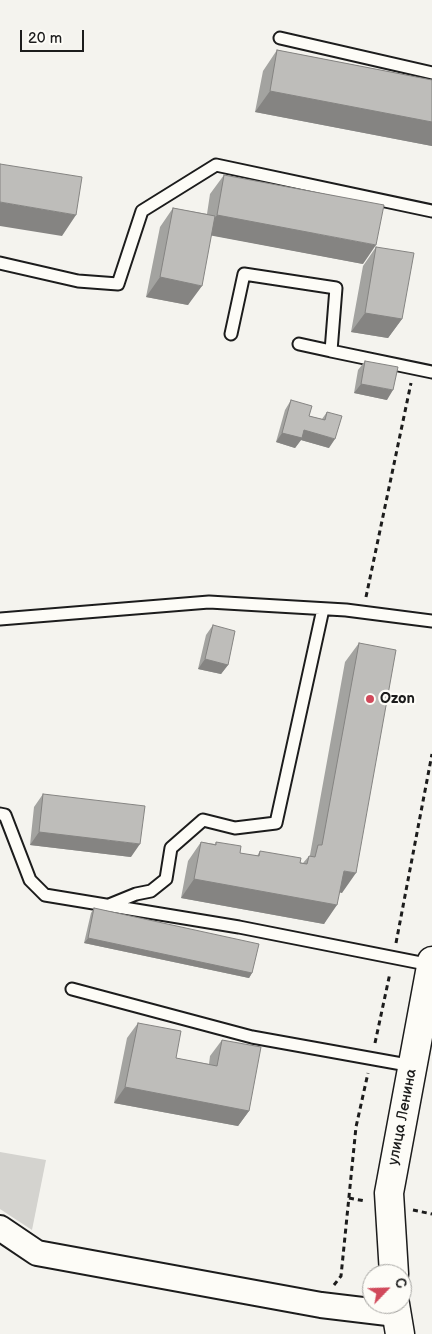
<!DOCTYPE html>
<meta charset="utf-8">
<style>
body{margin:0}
#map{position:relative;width:432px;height:1334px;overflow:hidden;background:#f4f3ee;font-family:"Balsamiq Sans",sans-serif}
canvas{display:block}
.north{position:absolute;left:362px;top:1264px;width:50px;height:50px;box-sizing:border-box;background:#fdfcf7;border:1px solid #a3a29f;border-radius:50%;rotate:66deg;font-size:14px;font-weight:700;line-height:20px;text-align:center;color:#1c1c1c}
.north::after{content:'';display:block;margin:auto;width:18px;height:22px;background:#d1495b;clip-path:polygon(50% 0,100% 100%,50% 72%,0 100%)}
.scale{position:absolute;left:20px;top:30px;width:64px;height:22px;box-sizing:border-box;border:2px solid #1c1c1c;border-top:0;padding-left:6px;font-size:15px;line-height:18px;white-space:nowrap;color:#1c1c1c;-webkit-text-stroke:4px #fdfcf7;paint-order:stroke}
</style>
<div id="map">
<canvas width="432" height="1334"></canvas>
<div class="north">С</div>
<div class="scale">20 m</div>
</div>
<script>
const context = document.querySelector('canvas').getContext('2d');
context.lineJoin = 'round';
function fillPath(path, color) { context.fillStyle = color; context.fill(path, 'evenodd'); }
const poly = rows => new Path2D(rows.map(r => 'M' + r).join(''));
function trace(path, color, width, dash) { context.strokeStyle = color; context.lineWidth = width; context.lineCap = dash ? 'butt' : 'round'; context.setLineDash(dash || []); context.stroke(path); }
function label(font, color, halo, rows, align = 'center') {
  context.font = font + ' "Balsamiq Sans",sans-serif'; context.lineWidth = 4.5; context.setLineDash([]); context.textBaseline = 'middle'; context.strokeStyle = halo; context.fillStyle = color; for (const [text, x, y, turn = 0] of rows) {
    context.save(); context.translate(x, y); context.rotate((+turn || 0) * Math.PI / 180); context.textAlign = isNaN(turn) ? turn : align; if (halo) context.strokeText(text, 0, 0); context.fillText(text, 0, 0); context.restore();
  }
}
const green = poly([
 [0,1152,46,1160,32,1230,0,1209]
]);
const path = poly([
 [366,597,411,383],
 [396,943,432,754],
 [375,1043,390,973],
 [349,1198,365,1201],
 [413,1210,432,1214],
 [334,1285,341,1276,356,1127,368,1073]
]);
const service = poly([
 [280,38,432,73],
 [0,263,78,281,118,284,142,211,216,165,432,211],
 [231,334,244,274,336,288,331,351,432,372],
 [299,344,331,351],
 [0,619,209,602,346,610,432,621],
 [0,814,5,815,30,880,45,895,239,927,431,965],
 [109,905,136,894,151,891,166,879,171,848,203,820,235,828,276,823,323,609],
 [72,989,252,1037,413,1066]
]);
const minor = poly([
 [0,1228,37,1253,321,1305,396,1314]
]);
const tertiary = poly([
 [394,1274,389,1193,432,961],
 [395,1304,400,1334]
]);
const wall = poly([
 [277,50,432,80,432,146,255,112,263,71],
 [224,175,363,264,211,235,188,305,146,297,160,227,173,208,207,214,210,194],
 [376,247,402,319,388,338,351,332,363,266],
 [365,361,387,400,354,393,358,370],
 [291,400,309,416,322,419,327,412,329,448,301,440,295,448,276,442,285,410],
 [213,625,228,665,221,674,198,669,206,635],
 [359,643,342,893,340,892,324,924,181,898,188,861,201,842,215,844,216,842,240,853,257,856,260,851,303,863,309,856,310,856,310,855,345,662],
 [43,794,131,857,30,845,34,807],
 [94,908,252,973,249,978,84,943,91,913],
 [138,1023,176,1058,209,1064,210,1056,222,1040,249,1111,238,1126,114,1103,127,1038]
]);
const shadedWall = poly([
 [270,91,432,122,432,146,255,112],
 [0,202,76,215,62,236,0,226],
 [217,215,376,245,363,264,203,234],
 [160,277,202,286,188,305,146,297],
 [365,313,402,319,388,338,351,332],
 [361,384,393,390,387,400,354,393],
 [304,430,335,439,329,448,301,440,295,448,276,442,282,433],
 [205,659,228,665,221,674,198,669],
 [39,832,140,844,131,857,30,845],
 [344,871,356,873,342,893,330,890],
 [194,879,337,905,324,924,181,898],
 [88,938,252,973,249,978,84,943],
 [125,1087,249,1111,238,1126,114,1103]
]);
const building = poly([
 [277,50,432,80,432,122,270,91,277,50],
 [0,164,82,177,76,215,0,202,0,164],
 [224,175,384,205,376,245,217,215,224,175],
 [173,208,215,216,202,286,160,277,173,208],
 [376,247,414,253,402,319,365,313,376,247],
 [365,361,398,367,393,390,361,384,365,361],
 [291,400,312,406,309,416,325,420,327,412,342,416,335,439,304,430,302,438,282,433,291,400],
 [213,625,235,631,228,665,205,659,213,625],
 [359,643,396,650,356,873,344,871,337,905,194,879,201,842,216,845,216,842,241,846,240,853,259,856,260,851,301,858,300,863,307,864,309,856,315,857,318,845,322,845,359,643],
 [43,794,145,806,140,844,39,832,43,794],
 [94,908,259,944,252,973,88,938,94,908],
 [138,1023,181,1031,176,1058,217,1066,222,1040,261,1047,249,1111,125,1087,138,1023]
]);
const markers = [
 [370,699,5,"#d1495b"]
];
const poiNames = [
 ["Ozon",380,699]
];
const streetNames = [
 ["улица Ленина",403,1117,-79]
];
fillPath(green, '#d4d3cf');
trace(service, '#1c1c1c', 15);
trace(minor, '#1c1c1c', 28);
trace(tertiary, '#1c1c1c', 31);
trace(path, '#1c1c1c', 3, [5, 4]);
trace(service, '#fdfcf7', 11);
trace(minor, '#fdfcf7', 24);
trace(tertiary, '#fdfcf7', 28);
fillPath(wall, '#a3a3a0');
fillPath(shadedWall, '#858482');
fillPath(building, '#bebdba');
trace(building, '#858482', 1);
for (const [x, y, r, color] of markers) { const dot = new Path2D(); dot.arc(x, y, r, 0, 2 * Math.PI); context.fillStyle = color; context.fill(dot); trace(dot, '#fdfcf7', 2); }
label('bold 15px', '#1c1c1c', '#fdfcf7', poiNames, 'left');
label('15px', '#1c1c1c', '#fdfcf7', streetNames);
</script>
